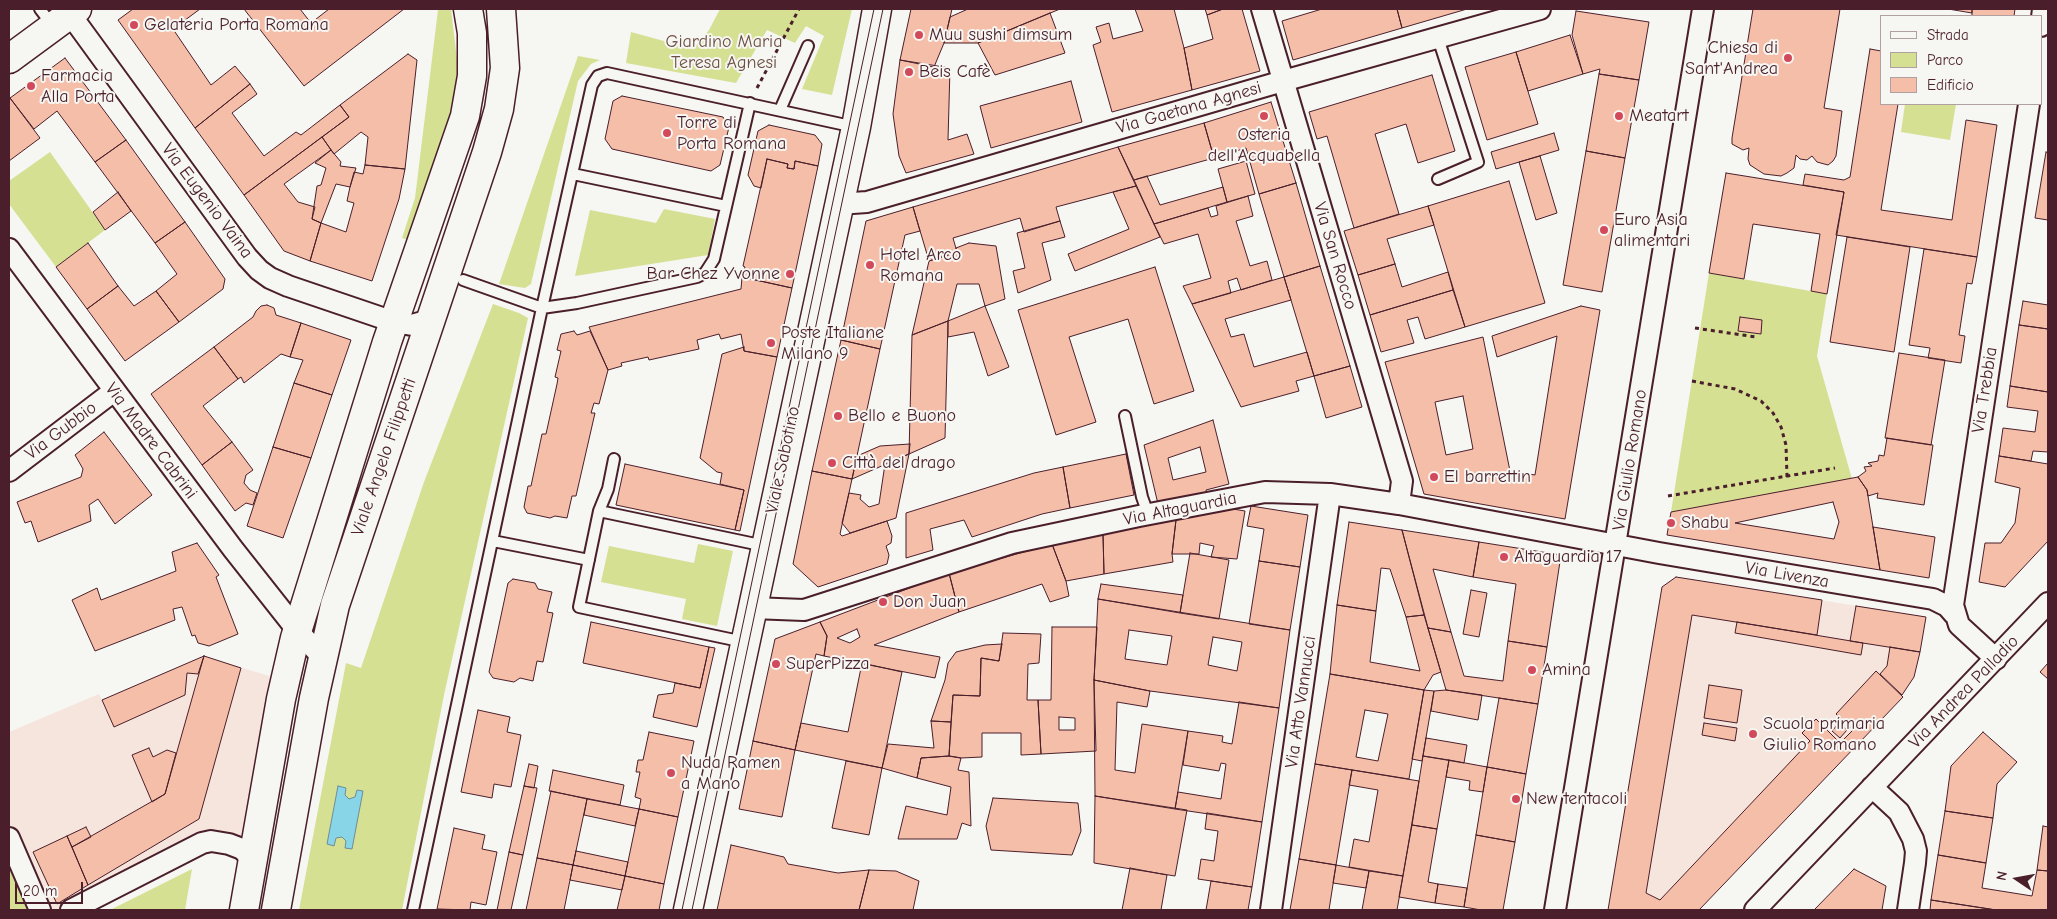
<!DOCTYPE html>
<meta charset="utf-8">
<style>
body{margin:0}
#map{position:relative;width:2057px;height:919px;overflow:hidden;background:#f6f6f2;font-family:"Comic Neue",sans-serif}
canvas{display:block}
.frame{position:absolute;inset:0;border:10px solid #4a1f2b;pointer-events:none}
.legend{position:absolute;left:1880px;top:15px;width:162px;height:90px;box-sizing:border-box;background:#f6f6f2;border:1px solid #b1a0a2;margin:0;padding:6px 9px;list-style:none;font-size:15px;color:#4a1f2b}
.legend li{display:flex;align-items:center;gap:10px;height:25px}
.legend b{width:25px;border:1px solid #b1a0a2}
.north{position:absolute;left:1992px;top:854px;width:50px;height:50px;-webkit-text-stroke:4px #f6f6f2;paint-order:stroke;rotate:282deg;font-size:14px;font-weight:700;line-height:20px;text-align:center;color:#4a1f2b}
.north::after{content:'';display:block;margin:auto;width:18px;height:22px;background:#4a1f2b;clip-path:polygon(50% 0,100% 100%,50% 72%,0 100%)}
.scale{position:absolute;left:15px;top:882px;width:68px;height:22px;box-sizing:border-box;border:2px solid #4a1f2b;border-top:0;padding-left:6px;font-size:15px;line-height:18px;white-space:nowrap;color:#4a1f2b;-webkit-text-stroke:4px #f6f6f2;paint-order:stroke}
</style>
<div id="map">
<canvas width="2057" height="919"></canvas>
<div class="frame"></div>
<ul class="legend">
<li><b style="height:6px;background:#f6f6f2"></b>Strada</li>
<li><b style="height:14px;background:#d5e093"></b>Parco</li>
<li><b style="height:14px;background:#f5bea8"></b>Edificio</li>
</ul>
<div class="north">N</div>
<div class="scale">20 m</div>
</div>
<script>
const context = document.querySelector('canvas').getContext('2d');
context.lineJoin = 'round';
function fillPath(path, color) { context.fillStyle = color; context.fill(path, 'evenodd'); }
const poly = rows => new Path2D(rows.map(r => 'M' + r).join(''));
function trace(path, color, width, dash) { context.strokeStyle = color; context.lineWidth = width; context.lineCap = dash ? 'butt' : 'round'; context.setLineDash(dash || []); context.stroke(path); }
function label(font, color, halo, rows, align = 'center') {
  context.font = font + ' "Comic Neue",sans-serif'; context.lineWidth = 4; context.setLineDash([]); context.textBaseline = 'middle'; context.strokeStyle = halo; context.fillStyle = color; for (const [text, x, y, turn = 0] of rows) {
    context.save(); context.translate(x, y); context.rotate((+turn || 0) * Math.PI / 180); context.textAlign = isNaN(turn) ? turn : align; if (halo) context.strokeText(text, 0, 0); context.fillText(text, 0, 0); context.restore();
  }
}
const built = poly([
 [1676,577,1926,617,1920,652,1914,677,1902,695,1903,697,1699,910,1608,910,1662,587],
 [204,656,282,680,251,855,229,842,66,910,42,910,9,833,9,732,99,694,102,700]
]);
const green = poly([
 [443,9,451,9,458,68,455,92,450,120,409,240,402,238,415,198,438,10],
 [720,9,852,9,832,95,802,89,824,36,806,26,795,43,767,30,736,83,626,63,631,32,693,49,709,30],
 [578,56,600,60,591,64,578,81,531,284,525,288,499,284],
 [1905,104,1956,104,1950,140,1901,132],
 [50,152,105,230,56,267,9,204,9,181],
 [664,209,715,219,708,255,575,276,590,210,656,223],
 [1709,273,1827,294,1817,356,1852,479,1671,512],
 [493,304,519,313,528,318,444,695,402,910,299,910,346,663,361,668,424,482],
 [698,544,733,551,717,626,682,619,686,599,601,582,609,546,694,563],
 [9,859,30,910,9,910],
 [192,869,185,910,110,910]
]);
const water = poly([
 [338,786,346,788,345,795,349,799,355,797,357,790,363,791,352,849,345,848,346,841,342,837,336,838,334,846,327,844,338,786]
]);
const building = poly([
 [133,9,200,9,173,29,211,85,235,66,250,84,195,128,118,20,133,9],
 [244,9,300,9,311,23,329,9,404,9,304,86,244,9],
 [911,9,952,9,944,43,934,67,900,60,911,9],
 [968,9,1060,9,978,43,944,43,950,17,968,9],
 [1135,9,1174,9,1184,48,1192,90,1112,112,1093,45,1101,42,1096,27,1109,23,1113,39,1143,31,1135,9],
 [1205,9,1223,9,1207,15,1205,9],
 [1223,9,1242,9,1260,71,1192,90,1184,48,1213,39,1207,15,1223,9],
 [1322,9,1397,9,1402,28,1293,60,1282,21,1322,9],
 [1397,9,1467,9,1402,28,1397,9],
 [1753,9,1840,9,1824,108,1842,111,1836,156,1833,161,1828,165,1817,162,1812,156,1807,160,1800,159,1796,155,1794,168,1787,173,1781,176,1764,174,1750,165,1748,159,1749,148,1743,150,1732,144,1732,138,1753,9],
 [1948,9,1972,9,1972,13,1948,9],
 [1972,9,2015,9,2014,16,1972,16,1972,9],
 [1576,11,1649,22,1639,80,1599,74,1600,69,1583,74,1572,35,1576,11],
 [1050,13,1065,53,995,75,978,43,1050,13],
 [1570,35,1583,74,1528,91,1516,52,1570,35],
 [1870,49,1881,51,1881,104,1898,104,1881,210,1952,220,1966,120,1997,125,1977,257,1836,235,1844,192,1803,185,1805,174,1844,180,1850,177,1870,49],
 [1516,52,1538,124,1487,140,1465,67,1516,52],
 [408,54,417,60,405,169,365,165,368,137,361,132,334,154,322,137,349,117,340,105,408,54],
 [65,58,126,140,95,162,57,111,34,129,10,98,65,58],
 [900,60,950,68,948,140,967,134,974,154,906,173,899,156,893,114,900,60],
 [1599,74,1639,80,1625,158,1586,151,1599,74],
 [1432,75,1455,151,1418,163,1406,124,1375,134,1399,214,1354,228,1327,136,1317,139,1309,112,1432,75],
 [1071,81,1082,122,991,148,980,106,1071,81],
 [250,84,257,94,232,113,264,156,296,132,301,135,340,105,349,117,244,195,195,128,250,84],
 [622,96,723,117,729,127,720,165,711,171,612,149,605,139,613,101,622,96],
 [10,98,40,138,9,161,9,99,10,98],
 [1271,102,1296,183,1259,194,1246,148,1214,158,1204,123,1271,102],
 [1204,123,1214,158,1134,180,1118,147,1204,123],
 [769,125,815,135,822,144,818,166,795,161,794,169,787,168,788,164,767,159,761,188,754,186,748,175,758,131,769,125],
 [1554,133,1559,150,1496,169,1491,152,1554,133],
 [322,137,331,150,284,184,298,202,315,207,312,219,321,223,310,261,284,251,244,195,322,137],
 [126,140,185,222,155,243,95,162,126,140],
 [1118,147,1136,186,1056,207,1060,221,1024,232,1020,218,953,238,957,252,929,261,913,207,1118,147],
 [331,150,341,162,340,166,356,168,350,187,336,184,321,223,312,219,317,186,321,185,326,168,315,163,331,150],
 [1586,151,1625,158,1602,292,1563,285,1586,151],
 [2046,152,2048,153,2048,220,2035,218,2046,152],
 [1540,156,1557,213,1536,220,1519,162,1540,156],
 [767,159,788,164,787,168,794,169,795,161,818,166,792,288,742,277,745,267,743,266,767,159],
 [1246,161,1255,194,1227,202,1218,169,1246,161],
 [365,165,405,169,399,199,372,281,310,261,321,223,346,232,354,203,347,201,350,187,354,172,363,174,365,165],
 [1726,173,1844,192,1827,294,1811,291,1820,234,1753,224,1744,279,1709,273,1726,173],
 [1147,176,1160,205,1223,187,1227,202,1154,224,1134,180,1147,176],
 [1509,181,1545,303,1465,327,1428,206,1509,181],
 [1296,183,1320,266,1284,277,1259,194,1296,183],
 [1136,186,1160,237,1075,271,1068,254,1129,229,1113,192,1136,186],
 [118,192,131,211,105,230,93,212,118,192],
 [1248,196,1253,216,1236,221,1250,266,1267,261,1272,280,1241,290,1237,278,1228,281,1231,293,1192,304,1183,286,1211,278,1198,234,1164,244,1154,224,1208,208,1211,217,1218,215,1216,206,1248,196],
 [1428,206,1434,225,1387,239,1395,264,1358,275,1344,231,1428,206],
 [913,207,920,231,905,235,880,349,841,340,866,221,913,207],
 [1060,221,1065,237,1042,243,1051,280,1018,293,1013,271,1025,268,1017,233,1060,221],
 [185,222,225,279,223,289,179,322,156,291,177,274,155,243,185,222],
 [1847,237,1910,247,1894,352,1830,342,1847,237],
 [88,243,118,286,87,309,56,267,88,243],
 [969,243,996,246,1005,299,985,306,979,284,957,284,948,321,912,335,929,261,957,252,956,248,969,243],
 [1924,249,1977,257,1972,284,1967,283,1959,335,1965,336,1961,363,1928,358,1930,348,1909,345,1924,249],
 [1395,264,1402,287,1448,272,1453,290,1370,315,1358,275,1395,264],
 [1320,266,1350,366,1314,376,1284,277,1320,266],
 [1155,267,1194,391,1154,404,1128,319,1069,337,1096,422,1056,435,1018,310,1155,267],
 [742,277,792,288,777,357,744,351,741,334,721,339,719,334,697,340,699,349,649,360,648,357,621,363,622,366,608,370,589,327,741,289,742,277],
 [1284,277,1291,300,1225,319,1231,337,1244,334,1254,367,1307,352,1314,376,1296,381,1299,391,1241,407,1192,304,1284,277],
 [118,286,134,306,156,291,179,322,125,361,87,309,118,286],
 [1453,290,1465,327,1425,339,1418,317,1407,320,1414,343,1381,352,1370,315,1453,290],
 [2023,301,2048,305,2048,329,2019,325,2023,301],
 [267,305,274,308,276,315,301,323,290,357,281,354,244,383,241,377,238,379,214,347,253,317,256,311,261,306,267,305],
 [985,306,1009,367,988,376,974,332,948,337,948,321,985,306],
 [1581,306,1600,310,1565,519,1424,494,1385,362,1483,337,1510,471,1535,475,1557,336,1497,357,1492,336,1581,306],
 [1463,396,1473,449,1446,455,1435,402,1463,396],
 [1740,317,1762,320,1761,334,1738,331,1740,317],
 [948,321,945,438,909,454,912,335,948,321],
 [301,323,351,340,332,395,294,383,303,360,290,357,301,323],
 [2019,325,2048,329,2048,392,2010,386,2019,325],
 [574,331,577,335,590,331,608,370,599,404,594,403,591,413,595,413,576,496,572,496,567,518,555,516,550,518,527,513,524,507,528,486,531,486,542,434,546,434,557,384,558,378,555,377,561,351,557,350,561,334,574,331],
 [841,340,880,349,852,479,812,471,841,340],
 [214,347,238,379,203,406,232,442,202,465,151,394,214,347],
 [744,347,744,351,777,357,740,531,735,530,744,490,720,484,722,473,717,472,700,458,722,354,744,347],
 [1899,353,1945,360,1931,445,1885,438,1899,353],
 [1350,366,1362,407,1326,418,1314,376,1350,366],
 [294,383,332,395,311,458,273,447,294,383],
 [2010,386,2048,392,2048,452,2033,451,2031,461,1999,456,2003,428,2035,432,2038,411,2007,407,2010,386],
 [1213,420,1229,484,1206,490,1207,494,1158,504,1144,445,1213,420],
 [1200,447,1206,472,1173,480,1168,458,1200,447],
 [104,432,152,495,115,524,98,499,89,505,91,521,38,542,31,521,25,523,17,502,81,477,83,469,75,455,104,432],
 [1887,438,1933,445,1924,505,1877,498,1878,493,1868,496,1867,490,1858,477,1866,471,1864,467,1872,466,1868,463,1878,461,1879,455,1884,456,1887,438],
 [232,442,253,470,246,475,244,483,250,490,257,493,253,505,246,503,235,511,202,465,232,442],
 [910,444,909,454,852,479,857,456,880,446,910,444],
 [273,447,311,458,283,538,247,526,273,447],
 [909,454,896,518,850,533,842,523,849,493,861,495,860,499,869,507,879,504,885,464,909,454],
 [1126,454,1134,495,1070,508,1063,467,1126,454],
 [1999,456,2048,464,2048,541,2005,587,1979,582,1985,543,2001,543,2015,523,2020,488,1995,482,1999,456],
 [625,464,744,490,735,530,616,505,625,464],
 [1063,467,1070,508,1042,514,972,537,964,520,930,529,933,550,906,558,906,513,1034,473,1063,467],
 [812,471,852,479,840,534,842,536,887,521,892,536,891,543,886,546,889,555,887,564,818,587,793,564,812,471],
 [1858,477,1867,490,1880,570,1667,535,1671,512,1858,477],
 [1833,502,1839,522,1834,539,1735,523,1833,502],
 [1251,506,1308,515,1300,567,1259,561,1264,529,1247,526,1251,506],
 [1233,509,1245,511,1237,559,1211,557,1214,546,1200,543,1199,554,1172,554,1176,520,1233,509],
 [1176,520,1172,554,1173,562,1104,574,1103,534,1176,520],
 [1349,522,1402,530,1424,615,1406,617,1390,569,1381,568,1376,611,1337,605,1349,522],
 [1873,527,1935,537,1929,578,1880,570,1873,527],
 [1402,530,1479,542,1473,577,1433,569,1451,632,1428,628,1402,530],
 [1103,534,1104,574,1066,581,1052,544,1103,534],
 [1479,542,1561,555,1547,647,1508,641,1516,584,1473,577,1479,542],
 [197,543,219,575,216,577,238,634,209,646,198,643,195,635,192,636,182,607,173,609,175,620,95,651,72,600,97,588,101,600,176,571,172,552,197,543],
 [1052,544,1066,581,1069,596,1050,602,1042,584,959,612,949,573,1052,544],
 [1190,553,1229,560,1219,619,1180,613,1190,553],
 [1259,561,1300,567,1290,630,1249,624,1259,561],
 [949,573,959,612,874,645,940,657,935,678,824,656,827,636,820,622,949,573],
 [857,629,860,637,850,643,837,638,857,629],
 [1676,577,1822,600,1817,635,1692,615,1646,893,1660,900,1810,741,1802,733,1816,719,1840,743,1853,730,1836,714,1876,671,1903,697,1699,910,1608,910,1662,587,1676,577],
 [513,579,535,583,538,589,552,592,547,612,553,613,543,662,537,661,533,681,520,678,514,682,493,678,489,672,508,583,513,579],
 [1101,584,1183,595,1180,613,1098,599,1101,584],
 [1471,590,1487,593,1479,637,1463,634,1471,590],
 [1098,599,1290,630,1279,708,1150,691,1094,680,1098,599],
 [1129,630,1172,636,1167,665,1125,659,1129,630],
 [1213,637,1242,642,1237,671,1208,665,1213,637],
 [1337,605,1376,611,1370,662,1420,671,1406,617,1424,615,1441,672,1433,675,1424,690,1330,674,1337,605],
 [1856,606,1926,617,1920,652,1850,641,1856,606],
 [591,622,709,647,700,688,583,663,591,622],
 [820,622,827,636,824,656,816,654,795,750,753,741,775,639,820,622],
 [1737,622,1863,643,1861,655,1735,633,1737,622],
 [1052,627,1097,627,1094,680,1096,751,1041,754,1038,700,1051,700,1052,627],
 [1059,717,1075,718,1075,730,1059,730,1059,717],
 [1428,628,1451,632,1464,676,1503,681,1508,641,1547,647,1538,704,1446,690,1428,628],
 [1003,633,1041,634,1039,663,1028,664,1027,700,1038,700,1041,754,1021,755,1021,733,982,733,982,757,961,758,949,756,953,695,980,696,981,658,999,661,1003,633],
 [1002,644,999,661,981,658,980,696,953,695,951,722,931,721,945,680,948,663,956,652,985,645,1002,644],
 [709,647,715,648,697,727,653,717,658,695,673,693,675,683,700,688,709,647],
 [1890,647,1920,652,1914,677,1902,695,1880,674,1887,666,1890,647],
 [204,656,241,668,199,819,88,885,72,847,165,794,204,656],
 [204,656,198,674,187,673,185,695,114,727,102,700,204,656],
 [862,663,902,672,882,768,795,750,801,723,848,732,862,663],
 [2048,663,2048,679,2040,672,2048,663],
 [1330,674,1424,690,1409,779,1315,764,1330,674],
 [1365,710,1388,714,1378,761,1356,757,1365,710],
 [1094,680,1150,691,1147,707,1117,702,1115,770,1135,773,1142,724,1188,731,1175,809,1095,796,1094,680],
 [1709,685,1742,690,1737,723,1704,718,1709,685],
 [1424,690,1434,691,1422,761,1412,759,1424,690],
 [1446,690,1482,695,1478,720,1431,711,1434,691,1446,690],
 [1499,698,1538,704,1526,774,1487,767,1499,698],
 [1239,702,1279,708,1262,822,1175,809,1178,792,1221,799,1226,764,1221,763,1219,771,1183,765,1188,731,1223,736,1222,742,1232,744,1239,702],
 [478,710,510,717,507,732,521,735,511,787,494,784,492,798,461,792,478,710],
 [931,721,951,722,949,756,921,758,917,778,882,768,888,744,934,748,931,721],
 [1704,723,1737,728,1735,741,1702,735,1704,723],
 [1839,723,1847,730,1840,738,1832,731,1839,723],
 [649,732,694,741,678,817,639,809,641,799,635,797,640,772,636,772,638,760,643,760,649,732],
 [1983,732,2017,762,1997,784,1993,818,1945,811,1951,766,1983,732],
 [1426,738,1467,745,1464,763,1423,756,1426,738],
 [753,741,795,750,782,817,739,809,753,741],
 [149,748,153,757,167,750,176,753,165,794,152,802,132,755,149,748],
 [949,756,961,758,958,770,969,772,971,826,962,823,957,839,898,839,906,806,947,815,951,787,917,778,921,758,949,756],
 [1423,756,1449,760,1437,829,1412,825,1423,756],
 [1449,760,1487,767,1483,792,1469,790,1470,781,1446,777,1449,760],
 [846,761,882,768,869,835,832,828,846,761],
 [529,764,538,766,534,788,524,786,529,764],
 [1315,764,1352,770,1336,865,1299,859,1315,764],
 [1487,767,1526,774,1515,842,1476,835,1487,767],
 [553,770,624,785,620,805,549,791,553,770],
 [1352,770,1419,781,1403,876,1349,867,1354,839,1369,842,1378,790,1349,785,1352,770],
 [524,786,537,788,523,855,509,852,524,786],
 [551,791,587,799,573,865,537,858,551,791],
 [1095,796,1187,810,1175,876,1094,863,1095,796],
 [993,798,1078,803,1081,831,1072,855,991,850,986,826,993,798],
 [587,799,639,809,635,826,584,815,587,799],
 [639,809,678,817,664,884,625,876,639,809],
 [1945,811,1993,818,1986,863,1938,855,1945,811],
 [1207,813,1262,822,1252,887,1198,879,1201,859,1214,861,1218,831,1205,829,1207,813],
 [1412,825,1437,829,1428,882,1438,884,1435,903,1399,897,1412,825],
 [2043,826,2048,827,2048,871,2037,870,2043,826],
 [86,827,91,837,72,847,67,836,86,827],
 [454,828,485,835,482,849,497,852,486,905,471,902,470,910,437,909,454,828],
 [1476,835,1515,842,1503,910,1481,910,1464,907,1476,835],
 [67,836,88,885,57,904,33,852,67,836],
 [731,845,784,857,788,864,838,873,869,870,859,910,717,910,731,845],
 [576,851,628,862,625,876,573,865,576,851],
 [509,852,523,855,511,910,497,910,509,852],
 [1938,855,1986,863,1982,888,2032,896,2037,870,2048,871,2048,910,1996,910,1931,900,1938,855],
 [537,858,573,865,564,910,526,910,537,858],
 [1299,859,1336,865,1329,910,1290,910,1299,859],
 [573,865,625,876,622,890,570,880,573,865],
 [1336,865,1369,871,1366,888,1333,883,1336,865],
 [1130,868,1167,875,1161,910,1122,910,1130,868],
 [1854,869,1886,886,1882,910,1814,910,1854,869],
 [869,870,896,871,919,881,913,910,859,910,869,870],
 [1369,871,1403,876,1397,910,1362,910,1369,871],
 [625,876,664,884,659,910,617,910,625,876],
 [1211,881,1252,887,1248,910,1206,910,1211,881],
 [1438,884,1467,888,1464,907,1435,903,1438,884],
 [1931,900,1996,910,1930,910,1931,900]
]);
const path = poly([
 [757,88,799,9],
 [1695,328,1756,337],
 [1692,381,1735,389,1761,401,1773,413,1781,427,1786,445,1787,477],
 [1668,496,1835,468]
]);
const lane = poly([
 [40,9,53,26],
 [1438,38,1478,162,1438,179],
 [780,110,808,46],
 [573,174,726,206],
 [463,280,542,308,577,303,697,277,705,273,714,259,750,103],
 [1125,416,1142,497,1148,514],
 [599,511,608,489,614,459],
 [493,541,589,560],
 [744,642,579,607,599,511,765,546],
 [413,910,542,308,592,85,598,76,607,73,855,127]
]);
const street = poly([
 [1262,9,1402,481,1399,504],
 [70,14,247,257,259,270,270,278,288,286,394,322,412,325,430,320],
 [2041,26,2043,9],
 [838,204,867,202,1283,81,1540,9],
 [9,249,233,549,297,630,322,657],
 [9,471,114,391],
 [752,608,804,610,1012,543,1139,516,1265,492,1330,494,1399,504,1659,553,1933,599,1947,606,1954,614],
 [1996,659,1959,625,1953,605,2029,104],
 [1872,787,1899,812,1913,839,1916,851,1915,863,1908,910],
 [9,838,40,910],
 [71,910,202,843,211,841,229,844,242,849,252,859],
 [1271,910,1330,494],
 [1555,910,1703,9],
 [1755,910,2048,603]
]);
const secondary = poly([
 [9,59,77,9],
 [244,910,281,699,295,638,387,342,465,116,472,76,472,33,468,9],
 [276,910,314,698,335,605,487,152,499,109,505,68,501,9],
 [688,910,856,127,877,9]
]);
const tram = poly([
 [682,910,874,9],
 [692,910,883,9]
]);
const markers = [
 [134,25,5,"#d1495b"],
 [919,35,5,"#d1495b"],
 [1788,58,5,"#d1495b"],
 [909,72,5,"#d1495b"],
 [31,86,5,"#d1495b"],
 [1264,116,5,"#d1495b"],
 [1619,116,5,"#d1495b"],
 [667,133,5,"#d1495b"],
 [1604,230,5,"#d1495b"],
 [870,265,5,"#d1495b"],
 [790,274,5,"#d1495b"],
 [771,343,5,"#d1495b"],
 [838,416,5,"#d1495b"],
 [832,463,5,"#d1495b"],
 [1434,477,5,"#d1495b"],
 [1671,523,5,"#d1495b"],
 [1504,557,5,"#d1495b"],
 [883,602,5,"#d1495b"],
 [776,664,5,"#d1495b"],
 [1532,670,5,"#d1495b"],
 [1753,734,5,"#d1495b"],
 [671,773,5,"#d1495b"],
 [1516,799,5,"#d1495b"]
];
const poiNames = [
 ["Gelateria Porta Romana",144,25],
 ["Muu sushi dimsum",929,35],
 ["Chiesa di",1778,48,"right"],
 ["Sant'Andrea",1778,69,"right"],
 ["Beis Cafè",919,72],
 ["Farmacia",41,76],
 ["Alla Porta",41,97],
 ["Meatart",1629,116],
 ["Torre di",677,123],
 ["Porta Romana",677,144],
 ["Osteria",1264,135,"center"],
 ["dell'Acquabella",1264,156,"center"],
 ["Euro Asia",1614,220],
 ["alimentari",1614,241],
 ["Hotel Arco",880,255],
 ["Romana",880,276],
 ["Bar Chez Yvonne",780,274,"right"],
 ["Poste Italiane",781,333],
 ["Milano 9",781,354],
 ["Bello e Buono",848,416],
 ["Città del drago",842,463],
 ["El barrettin",1444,477],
 ["Shabu",1681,523],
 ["Altaguardia 17",1514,557],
 ["Don Juan",893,602],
 ["SuperPizza",786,664],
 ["Amina",1542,670],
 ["Scuola primaria",1763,724],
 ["Giulio Romano",1763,745],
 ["Nuda Ramen",681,763],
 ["a Mano",681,784],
 ["New tentacoli",1526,799]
];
const parkNames = [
 ["Giardino Maria",724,42],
 ["Teresa Agnesi",724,63]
];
const streetNames = [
 ["Via Gaetana Agnesi",1189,108,-16],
 ["Via Eugenio Vaina",207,201,53],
 ["Via San Rocco",1335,256,73],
 ["Via Trebbia",1985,390,-81],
 ["Via Gubbio",61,431,-37],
 ["Via Madre Cabrini",151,441,53],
 ["Viale Angelo Filippetti",384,457,-71],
 ["Viale Sabotino",783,460,-78],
 ["Via Giulio Romano",1630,460,-81],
 ["Via Altaguardia",1180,509,-11],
 ["Via Livenza",1787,575,10],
 ["Via Andrea Palladio",1964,692,-46],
 ["Via Atto Vannucci",1301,702,-82]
];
fillPath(built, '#f6e5dc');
fillPath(green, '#d5e093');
fillPath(water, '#87d5e6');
trace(water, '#6f8c9b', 1);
fillPath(building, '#f5bea8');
trace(building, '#4a1f2b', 1);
trace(lane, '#4a1f2b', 14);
trace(street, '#4a1f2b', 24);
trace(secondary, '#4a1f2b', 31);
trace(path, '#4a1f2b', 3, [4, 4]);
trace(lane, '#f6f6f2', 10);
trace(street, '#f6f6f2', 20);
trace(secondary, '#f6f6f2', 28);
trace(tram, '#4a1f2b', 1);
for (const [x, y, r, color] of markers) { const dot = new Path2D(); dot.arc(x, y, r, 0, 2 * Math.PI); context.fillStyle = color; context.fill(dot); trace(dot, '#f6f6f2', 2); }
label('18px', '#4a1f2b', '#f6f6f2', poiNames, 'left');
label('18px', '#6d4f45', '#f6f6f2', parkNames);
label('18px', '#4a1f2b', '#f6f6f2', streetNames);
</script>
